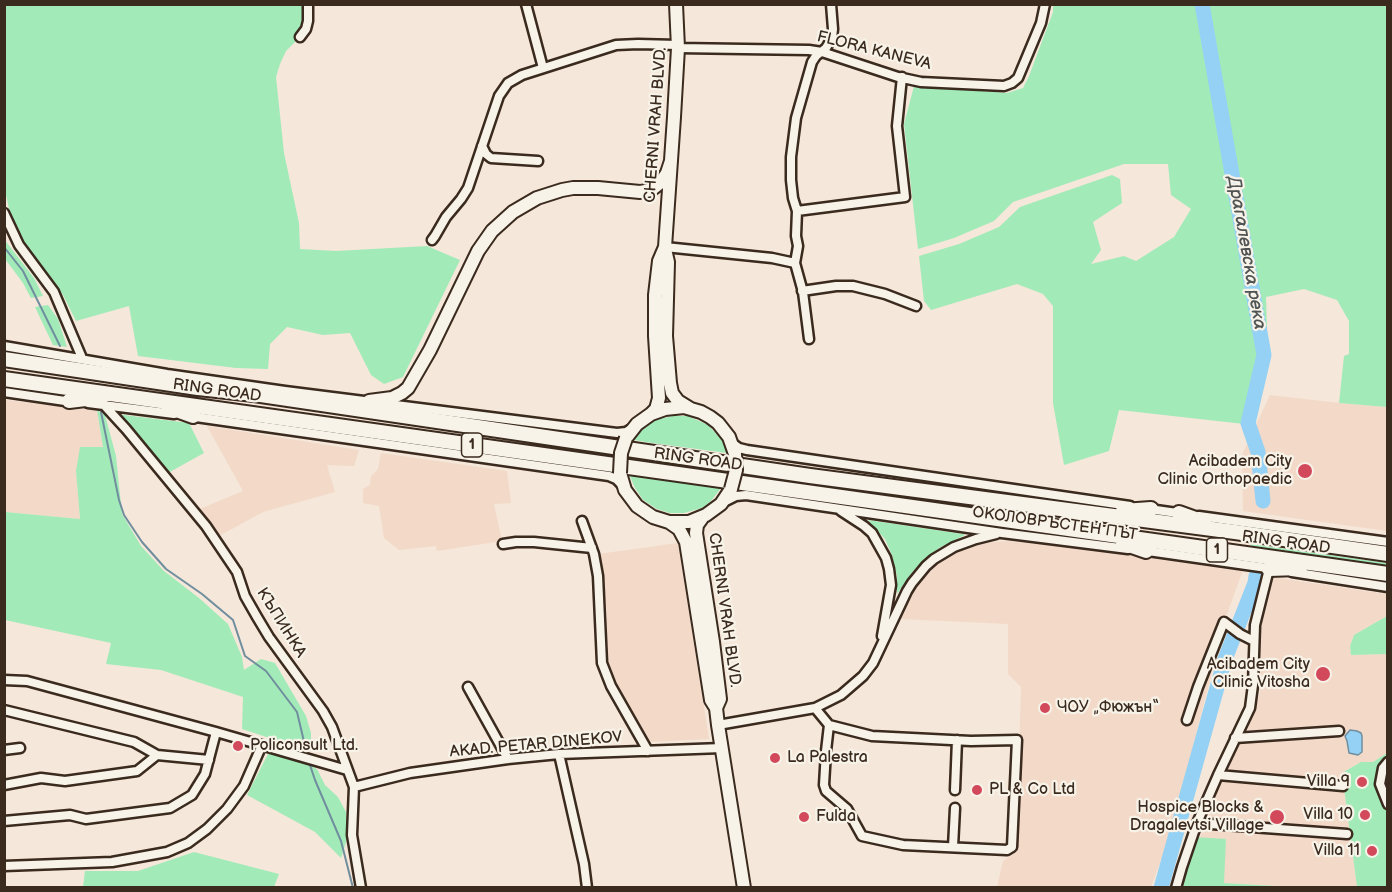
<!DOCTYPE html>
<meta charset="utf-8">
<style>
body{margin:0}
#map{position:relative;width:1392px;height:892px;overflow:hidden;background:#f5e7d9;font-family:"Balsamiq Sans",sans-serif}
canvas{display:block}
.frame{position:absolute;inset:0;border:6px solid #3b2a1e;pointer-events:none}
</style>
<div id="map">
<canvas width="1392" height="892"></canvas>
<div class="frame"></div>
</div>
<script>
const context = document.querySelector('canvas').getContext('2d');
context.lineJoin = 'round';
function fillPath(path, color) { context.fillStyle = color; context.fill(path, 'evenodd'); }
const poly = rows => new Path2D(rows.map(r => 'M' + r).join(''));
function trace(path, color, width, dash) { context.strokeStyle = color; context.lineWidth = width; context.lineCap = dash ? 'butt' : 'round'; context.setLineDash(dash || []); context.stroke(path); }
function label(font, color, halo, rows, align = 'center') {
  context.font = font + ' "Balsamiq Sans",sans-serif'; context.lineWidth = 4.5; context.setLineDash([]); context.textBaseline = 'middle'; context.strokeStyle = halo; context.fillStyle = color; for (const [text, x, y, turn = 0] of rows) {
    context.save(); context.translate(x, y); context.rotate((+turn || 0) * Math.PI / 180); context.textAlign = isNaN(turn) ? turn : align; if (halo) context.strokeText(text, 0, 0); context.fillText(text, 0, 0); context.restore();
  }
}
const built = poly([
 [1270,395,1339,403,1387,407,1387,531,1243,511,1242,455],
 [5,400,97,410,103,447,76,471,80,519,5,512],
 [207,426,359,450,354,466,327,465,335,492,263,512,219,536,200,509,243,491],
 [381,453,507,471,511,503,494,504,502,541,437,551,436,546,399,550,384,538,379,506,363,503,363,489,370,485,371,476,378,469],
 [1008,541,1064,546,1244,567,1226,617,1171,833,1151,887,997,887,1003,861,1016,852,1021,687,1008,674,1008,624,900,619,914,587,934,564,956,552,983,543],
 [678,543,709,739,648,742,615,687,607,660,607,612,598,554],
 [1271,577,1387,594,1387,616,1354,635,1350,646,1351,655,1388,654,1387,753,1373,762,1361,762,1342,773,1357,887,1292,887,1224,883,1200,837,1215,797,1246,730,1260,693,1257,647,1258,626]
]);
const green = poly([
 [4,5,308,5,300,37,286,51,280,64,276,77,284,153,299,223,300,249,336,251,427,246,460,260,403,377,384,384,371,375,350,333,323,335,287,327,270,344,268,369,236,368,138,356,129,306,76,321,63,295,27,248,12,223,5,190],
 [1053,5,1387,5,1387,407,1339,403,1344,356,1349,354,1349,321,1337,300,1304,289,1266,297,1268,362,1253,425,1119,410,1109,451,1064,465,1053,403,1053,306,1043,294,1017,284,931,310,924,301,919,256,959,244,999,227,1020,207,1112,175,1120,179,1122,203,1093,222,1101,250,1091,264,1124,256,1136,261,1174,237,1191,209,1171,195,1168,164,1124,164,1013,202,994,221,954,238,918,249,904,124,914,86,1007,93,1023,88,1029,76,1053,12],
 [4,239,34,278,43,296,31,298,23,283,5,259],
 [48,305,58,319,67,347,53,345,35,307],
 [97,410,105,415,116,456,122,514,141,546,164,571,199,598,228,624,242,657,244,670,261,659,275,663,306,716,311,733,311,748,306,750,242,729,243,697,161,670,106,664,111,643,5,620,5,512,80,519,76,471,80,447,103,447],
 [116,414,189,423,204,453,168,473],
 [673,416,688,416,708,425,722,440,727,453,652,443,634,440,642,429,650,423,659,419],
 [629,474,721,488,711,501,702,508,684,513,670,513,657,509,643,500,635,488],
 [868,520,963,534,965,535,939,548,925,559,913,571,897,594,897,576,892,555,885,539],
 [1251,544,1387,563,1387,567,1250,547],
 [1387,616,1387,654,1351,655,1350,646,1354,635],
 [269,752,310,765,317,769,325,785,338,797,346,812,347,829,346,842,341,858,315,832,247,795],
 [1387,753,1387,887,1357,887,1342,773,1361,762,1373,762],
 [1193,837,1226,839,1224,883,1292,887,1176,888],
 [194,852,279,874,274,887,83,887,85,871,138,871]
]);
const water = poly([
 [1350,730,1357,731,1361,733,1362,736,1362,752,1358,755,1349,753,1347,741,1345,736,1350,730]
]);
const stream = poly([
 [4,247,23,271,60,346],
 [101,412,119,500,124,515,142,542,166,569,202,594,233,620,245,656,266,671,297,712,306,750],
 [310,765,315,780,341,841,353,888]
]);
const river = poly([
 [1202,4,1264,355,1248,423,1258,452,1263,501],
 [1161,888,1225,659,1255,583,1256,576]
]);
const minor = poly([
 [526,4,543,68],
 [300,37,306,29,308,21,308,4],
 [678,48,809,50,822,52,898,77,921,82,1004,86,1012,83,1018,78,1041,23,1045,4],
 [482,146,486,154,491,158,538,161],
 [797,211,905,197,897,126,902,77],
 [4,213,19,245,54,292,82,358],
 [432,240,435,236,446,217,461,199,468,188,499,96,508,83,522,75,616,45,638,44,678,45],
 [665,247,772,258,795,263],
 [802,291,836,286,853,286,885,294,916,306],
 [809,339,803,292,795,263,798,246,796,236,797,211,793,198,791,180,791,157,796,118,812,62,816,56,826,48,832,38,833,29,831,4],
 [4,346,167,374,285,391,617,433,626,432,633,428],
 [4,392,72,402],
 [88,403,174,414],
 [104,405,126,429,206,526,237,572,245,596,257,617,269,637,323,711,332,727,354,787,352,835,361,888],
 [189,416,609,476,616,479,622,485],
 [732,443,739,448,747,450,1130,506],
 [724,502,736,496,746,495,1002,533,1128,549],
 [1149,509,1184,514],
 [841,511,864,526,872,533,886,558,889,569,891,585,882,636],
 [1199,516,1388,542],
 [582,521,594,554,598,576,602,663,611,686,648,751],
 [503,544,516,542,534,542,592,548],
 [1141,550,1274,569],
 [1292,572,1388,587],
 [4,680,27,681,216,732,347,770],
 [468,687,508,759],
 [815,708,829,725],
 [4,710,134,742,157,755,209,760],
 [1187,720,1198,687,1224,622,1240,634,1254,641],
 [718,725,815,708,841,695,863,676,873,663,907,591,912,583,926,566,934,559,954,547,976,539,996,534],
 [829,725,872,736,971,741,1017,740,1012,847,1007,850,903,845,862,836,847,809,826,791,824,785,826,751,829,725],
 [1235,738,1339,731],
 [4,750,20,748],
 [559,754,584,864,587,888],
 [1388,762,1383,768,1380,784,1388,804],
 [1218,775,1343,786],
 [4,785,41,778,65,781,137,771,157,755],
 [354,787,410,773,508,759,559,754,722,748],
 [955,790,957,740],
 [4,821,70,815,86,819,170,808,192,795,205,774,216,732],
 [1197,823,1347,834],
 [953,847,955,808],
 [4,866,112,862,167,852,188,843,207,829,227,809,244,786,262,745],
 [1176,888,1182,867,1197,823,1218,775,1250,708,1253,685,1255,625,1269,569]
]);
const secondary = poly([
 [665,249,668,262,666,336,670,383,672,393,678,401,691,409],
 [369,401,392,398,402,393,408,388,430,350,478,251,492,231,513,212,537,198,562,190,573,188,598,188,640,192,651,190,661,182,667,173,671,161],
 [651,414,656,409,659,398,655,336,655,295,659,261,665,247,674,117,678,48,676,4],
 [626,438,637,424,651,414,665,409,684,407,701,412,710,417,718,423,729,437,735,454],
 [620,473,625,490,637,506,653,517,669,522,689,522,706,515,721,504,731,489],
 [702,518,697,525,696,533,713,642,720,699,716,708,718,725,744,888],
 [669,522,679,529,686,542,711,700,716,708]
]);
const trunk = poly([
 [4,359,198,388,254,394,810,476,1235,532,1388,554],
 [4,379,1388,574],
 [69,401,102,397],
 [168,407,193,416],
 [1123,511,1151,509],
 [1179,513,1204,522],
 [1123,543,1146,551],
 [1269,569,1300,568]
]);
const secondaryBridge = poly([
 [620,473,621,453,626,438],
 [731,489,736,470,735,454]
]);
const markers = [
 [1305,471,8,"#d1495b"],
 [1323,674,8,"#d1495b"],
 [1045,708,6,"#d1495b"],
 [238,746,6,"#d1495b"],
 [775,758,6,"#d1495b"],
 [1362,782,6,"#d1495b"],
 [977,790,6,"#d1495b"],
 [1365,815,6,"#d1495b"],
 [804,817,6,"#d1495b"],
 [1277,817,8,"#d1495b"],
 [1372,851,6,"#d1495b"]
];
const shields = [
 [472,445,21],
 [1217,550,21]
];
const shieldNames = [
 ["1",472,445],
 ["1",1217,550]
];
const streetNames = [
 ["FLORA KANEVA",874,51,14],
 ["CHERNI VRAH BLVD.",656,125,-86],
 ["RING ROAD",217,391,8],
 ["RING ROAD",698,460,8],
 ["ОКОЛОВРЪСТЕН ПЪТ",1055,524,8],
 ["RING ROAD",1286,543,8],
 ["CHERNI VRAH BLVD.",724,610,82],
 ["КЪПИНКА",281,623,58],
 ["AKAD. PETAR DINEKOV",536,745,-5]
];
const poiNames = [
 ["Acibadem City",1292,462],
 ["Clinic Orthopaedic",1292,480],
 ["Acibadem City",1310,665],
 ["Clinic Vitosha",1310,683],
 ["ЧОУ „Фюжън“",1057,708,"left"],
 ["Policonsult Ltd.",250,746,"left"],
 ["La Palestra",787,758,"left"],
 ["Villa 9",1350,782],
 ["PL & Co Ltd",989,790,"left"],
 ["Hospice Blocks &",1264,808],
 ["Dragalevtsi Village",1264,826],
 ["Villa 10",1353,815],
 ["Fulda",816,817,"left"],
 ["Villa 11",1360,851]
];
const waterNames = [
 ["Драгалевска река",1246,253,80]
];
fillPath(built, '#f2d9c8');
fillPath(green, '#a2ebb9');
fillPath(water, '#94d1f4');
trace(water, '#708e9e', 1.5);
trace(stream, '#708e9e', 2);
trace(river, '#94d1f4', 15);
trace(minor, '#3b2a1e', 13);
trace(secondary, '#3b2a1e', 16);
trace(trunk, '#3b2a1e', 18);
trace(minor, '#f7f3e8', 8);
trace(secondary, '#f7f3e8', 12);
trace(trunk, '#f7f3e8', 14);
trace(secondaryBridge, '#3b2a1e', 16, []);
trace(secondaryBridge, '#f7f3e8', 12);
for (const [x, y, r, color] of markers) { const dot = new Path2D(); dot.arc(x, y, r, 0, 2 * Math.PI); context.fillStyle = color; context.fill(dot); trace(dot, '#f7f3e8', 2); }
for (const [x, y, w] of shields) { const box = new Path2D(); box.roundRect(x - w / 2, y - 12, w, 24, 4.5); context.fillStyle = '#f7f3e8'; context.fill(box); trace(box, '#3b2a1e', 1.5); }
label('bold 15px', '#3b2a1e', null, shieldNames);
label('16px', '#3b2a1e', '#f7f3e8', streetNames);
label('16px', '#3b2a1e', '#f7f3e8', poiNames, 'right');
label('italic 18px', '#515454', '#f7f3e8', waterNames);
</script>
